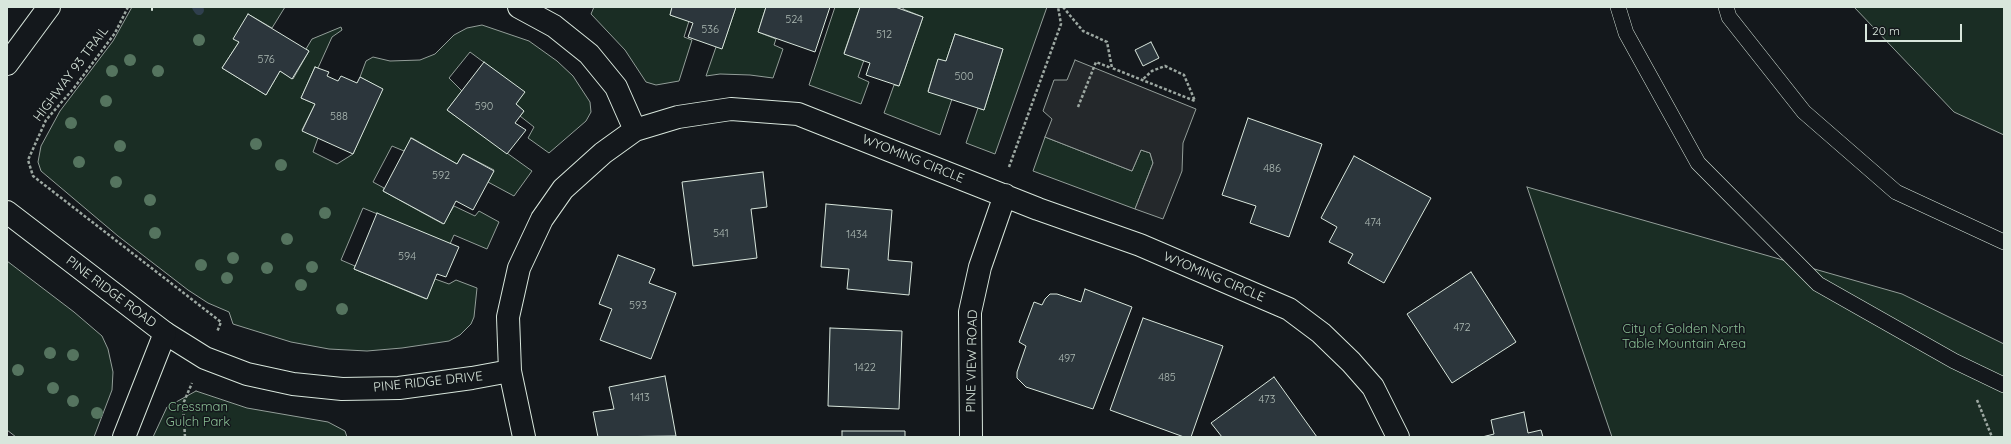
<!DOCTYPE html>
<style>
body{margin:0}
#map{position:relative;width:2011px;height:444px;overflow:hidden;background:#14181c;font-family:Quicksand,sans-serif}
canvas{display:block}
.frame{position:absolute;inset:0;border:8px solid #d8e6dc;pointer-events:none}
.scale{position:absolute;left:1865px;top:24px;width:97px;height:18px;box-sizing:border-box;border:2px solid #d8e6dc;border-top:0;padding-left:5px;font-size:12px;line-height:14px;white-space:nowrap;color:#d8e6dc;-webkit-text-stroke:3px #14181c;paint-order:stroke}
</style>
<div id="map">
<canvas width="2011" height="444"></canvas>
<div class="frame"></div>
<div class="scale">20 m</div>
</div>
<script>
const context = document.querySelector('canvas').getContext('2d');
context.lineJoin = 'round';
function fillPath(path, color) { context.fillStyle = color; context.fill(path, 'evenodd'); }
const poly = rows => new Path2D(rows.map(r => 'M' + r).join(''));
function trace(path, color, width, dash) { context.strokeStyle = color; context.lineWidth = width; context.lineCap = dash ? 'butt' : 'round'; context.setLineDash(dash || []); context.stroke(path); }
function label(font, color, halo, rows, align = 'center') {
  context.font = font + ' Quicksand,sans-serif'; context.lineWidth = 3; context.setLineDash([]); context.textBaseline = 'middle'; context.strokeStyle = halo; context.fillStyle = color; for (const [text, x, y, turn = 0] of rows) {
    context.save(); context.translate(x, y); context.rotate((+turn || 0) * Math.PI / 180); context.textAlign = isNaN(turn) ? turn : align; if (halo) context.strokeText(text, 0, 0); context.fillText(text, 0, 0); context.restore();
  }
}
const green = poly([
 [132,7,285,7,272,28,248,14,239,42,222,68,266,95,280,71,293,79,309,51,306,49,312,39,341,27,342,30,332,37,318,68,315,67,301,98,315,104,302,130,318,138,313,152,337,164,353,154,382,89,360,77,366,61,373,57,390,61,420,60,435,54,454,35,467,28,482,25,529,41,557,61,573,76,590,102,591,112,586,121,549,153,528,138,534,127,520,116,524,111,516,104,524,92,470,52,449,78,462,91,447,110,532,171,514,196,488,182,494,170,463,154,457,164,412,138,404,151,392,146,373,182,384,188,383,191,443,224,454,206,475,216,479,211,499,222,487,249,454,235,450,244,363,208,341,260,355,266,354,269,426,299,435,279,449,284,456,280,477,288,474,317,471,324,460,335,449,341,402,348,367,351,329,349,291,342,233,324,229,312,208,303,188,290,118,236,41,171,38,162,41,146,60,111,113,41,132,7],
 [594,7,672,7,670,15,689,21,684,37,692,40,679,81,656,85,646,82,625,50,591,14,594,7],
 [736,7,766,7,758,32,776,39,774,45,783,49,773,78,750,75,720,74,706,76,716,47,722,48,736,7],
 [835,7,860,7,844,53,864,60,858,77,869,82,861,104,809,85,835,7],
 [903,7,1047,7,995,154,966,143,978,108,984,110,1003,49,955,34,946,61,938,60,928,91,952,99,940,135,884,113,894,85,899,86,923,17,903,9,903,7],
 [1854,7,2004,7,2004,135,1954,112,1854,7],
 [1045,137,1132,171,1141,150,1150,153,1153,163,1135,209,1033,171,1045,137],
 [1527,187,1902,294,2004,344,2004,437,1612,437,1527,187],
 [7,261,74,312,102,336,108,349,113,372,112,390,94,437,16,437,7,430,7,261],
 [196,391,247,408,328,422,345,431,347,437,153,437,167,407,196,391]
]);
const parking = poly([
 [1075,60,1196,109,1183,143,1182,171,1163,219,1135,209,1153,163,1150,153,1141,150,1132,171,1045,137,1052,119,1043,111,1054,80,1067,80,1075,60]
]);
const stream = poly([
 [197,7,199,10]
]);
const building = poly([
 [672,7,736,7,722,49,688,37,693,23,670,15,672,7],
 [766,7,830,7,815,52,758,32,766,7],
 [860,7,895,7,923,17,899,86,866,75,870,63,844,54,860,7],
 [248,14,309,51,292,79,280,71,266,95,222,68,239,42,233,39,248,14],
 [955,34,1003,49,984,110,928,92,938,59,946,61,955,34],
 [1151,42,1159,58,1143,66,1135,50,1151,42],
 [484,62,525,92,516,104,524,111,515,123,526,130,507,154,447,110,484,62],
 [315,67,329,72,327,76,338,81,341,76,357,83,360,77,383,89,353,154,302,131,315,104,301,98,315,67],
 [1248,118,1322,144,1289,237,1250,223,1256,206,1222,195,1248,118],
 [411,138,457,164,463,154,494,171,473,210,456,201,444,224,383,191,411,138],
 [1354,156,1431,198,1384,283,1348,263,1353,254,1329,242,1337,227,1321,218,1354,156],
 [763,172,767,207,751,209,757,258,693,266,682,182,763,172],
 [826,204,892,210,888,260,912,262,909,295,847,289,849,269,821,267,826,204],
 [377,213,459,247,446,277,437,274,427,299,354,269,377,213],
 [618,255,655,269,649,283,676,293,651,359,600,340,612,309,599,304,618,255],
 [1471,272,1516,342,1452,383,1407,314,1471,272],
 [1085,289,1132,307,1093,409,1026,387,1017,378,1017,372,1026,346,1019,342,1034,302,1042,305,1045,299,1050,294,1057,294,1081,302,1085,289],
 [1143,318,1223,346,1191,437,1184,437,1110,410,1143,318],
 [830,328,902,331,899,409,828,406,830,328],
 [665,376,676,436,598,437,593,412,614,409,609,387,665,376],
 [1274,377,1317,437,1222,437,1211,423,1274,377],
 [1524,412,1528,433,1541,430,1543,437,1482,437,1494,434,1491,420,1524,412],
 [842,431,905,431,905,437,842,437,842,431]
]);
const path = poly([
 [128,7,115,33,74,88,46,120,28,160,33,176,221,322,217,332],
 [1063,7,1083,31,1107,42,1112,68,1195,101,1184,75,1165,66,1152,71,1142,80],
 [1078,107,1096,62,1111,68],
 [1009,167,1061,24,1058,7],
 [1977,400,1992,437],
 [185,437,183,404,192,383]
]);
const lane = poly([
 [1618,7,1626,33,1698,163,1818,284,1954,361,2004,385],
 [1726,7,1729,17,1804,112,1896,192,2004,242]
]);
const street = poly([
 [519,7,554,26,589,54,616,87,635,130],
 [165,333,205,358,247,374,293,384,342,389,399,388,472,378,510,371],
 [524,437,510,371,508,317,519,268,542,219,563,189,603,153,635,130,678,117,731,109,798,114,1038,209,1140,245,1289,309,1321,333,1351,362,1373,387,1398,437],
 [971,437,970,312,980,267,1005,195]
]);
const secondary = poly([
 [7,212,165,333,124,437]
]);
const highway = poly([
 [7,64,49,7]
]);
const wall = poly([
 [152,10,152,7]
]);
const trees = [
 [199,40],
 [130,60],
 [112,71],
 [158,71],
 [106,101],
 [71,123],
 [256,144],
 [120,146],
 [79,162],
 [281,165],
 [116,182],
 [150,200],
 [325,213],
 [155,233],
 [287,239],
 [233,258],
 [201,265],
 [312,267],
 [267,268],
 [227,278],
 [301,285],
 [342,309],
 [50,353],
 [73,355],
 [18,370],
 [53,388],
 [73,401],
 [97,413]
];
const numberNames = [
 ["524",794,20],
 ["536",710,30],
 ["512",884,35],
 ["576",266,60],
 ["500",964,77],
 ["590",484,107],
 ["588",339,117],
 ["486",1272,169],
 ["592",441,176],
 ["474",1373,223],
 ["541",721,234],
 ["1434",857,235],
 ["594",407,257],
 ["593",638,306],
 ["472",1462,328],
 ["497",1067,359],
 ["1422",865,368],
 ["485",1167,378],
 ["1413",640,398],
 ["473",1267,400]
];
const streetNames = [
 ["HIGHWAY 93 TRAIL",71,74,-53],
 ["WYOMING CIRCLE",913,159,22],
 ["WYOMING CIRCLE",1214,277,23],
 ["PINE RIDGE ROAD",111,292,37],
 ["PINE VIEW ROAD",972,361,-89],
 ["PINE RIDGE DRIVE",428,382,-6]
];
const parkNames = [
 ["City of Golden North",1684,329],
 ["Table Mountain Area",1684,344],
 ["Cressman",198,407],
 ["Gulch Park",198,422]
];
fillPath(green, '#1a2d24');
trace(green, '#939e99', 1);
fillPath(parking, '#24282b');
trace(parking, '#939e99', 1);
trace(stream, '#2f3f4d', 10);
fillPath(building, '#2c363c');
trace(building, '#d8e6dc', 1);
trace(lane, '#d8e6dc', 16);
trace(street, '#d8e6dc', 24);
trace(secondary, '#d8e6dc', 24);
trace(highway, '#d8e6dc', 24);
trace(path, '#9da8a2', 2.5, [3, 2]);
trace(lane, '#14181c', 15);
trace(street, '#14181c', 22);
trace(secondary, '#14181c', 22);
trace(highway, '#14181c', 22);
trace(wall, '#d8e6dc', 2);
context.fillStyle = '#55745f';
for (const [x, y] of trees) { context.beginPath(); context.arc(x, y, 6, 0, 2 * Math.PI); context.fill(); }
label('11px', '#adbab4', null, numberNames);
label('13px', '#d8e6dc', '#14181c', streetNames);
label('13px', '#8ac095', '#14181c', parkNames);
</script>
